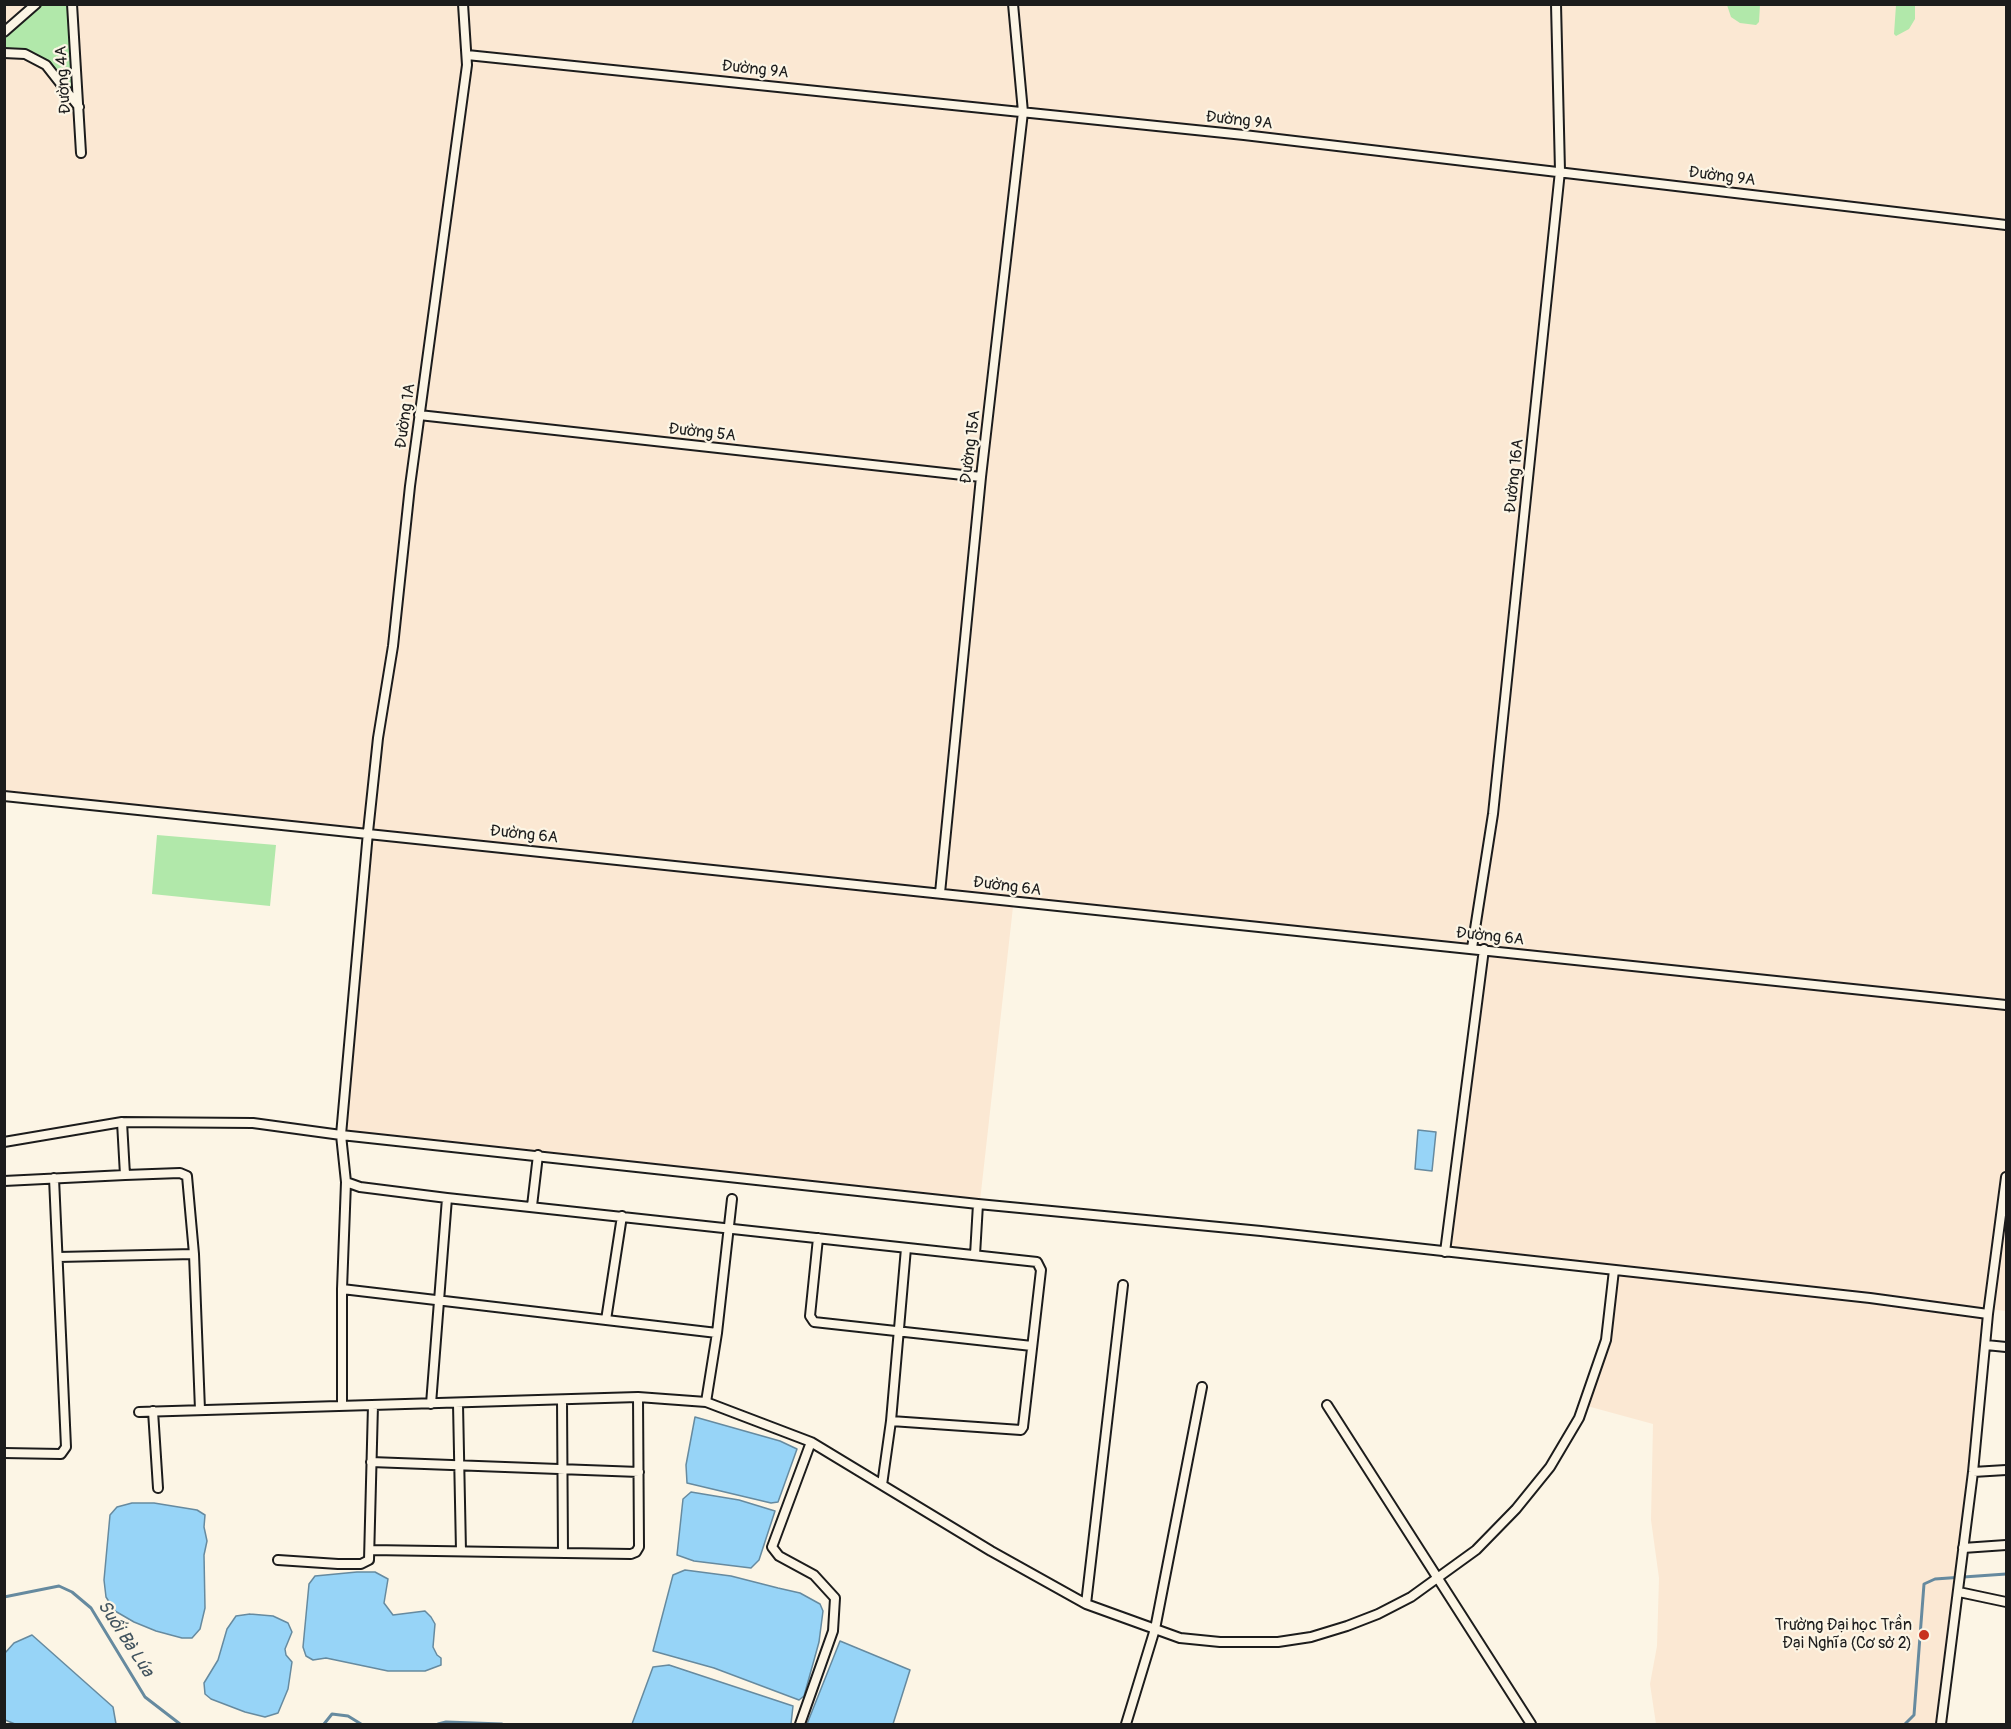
<!DOCTYPE html>
<meta charset="utf-8">
<style>
body{margin:0}
#map{position:relative;width:2011px;height:1729px;overflow:hidden;background:#fcf5e5;font-family:Pangolin,sans-serif}
canvas{display:block}
.frame{position:absolute;inset:0;border:6px solid #1c1c1c;pointer-events:none}
</style>
<div id="map">
<canvas width="2011" height="1729"></canvas>
<div class="frame"></div>
</div>
<script>
const context = document.querySelector('canvas').getContext('2d');
context.lineJoin = 'round';
function fillPath(path, color) { context.fillStyle = color; context.fill(path, 'evenodd'); }
const poly = rows => new Path2D(rows.map(r => 'M' + r).join(''));
function trace(path, color, width, dash) { context.strokeStyle = color; context.lineWidth = width; context.lineCap = dash ? 'butt' : 'round'; context.setLineDash(dash || []); context.stroke(path); }
function label(font, color, halo, rows, align = 'center') {
  context.font = font + ' Pangolin,sans-serif'; context.lineWidth = 4.5; context.setLineDash([]); context.textBaseline = 'middle'; context.strokeStyle = halo; context.fillStyle = color; for (const [text, x, y, turn = 0] of rows) {
    context.save(); context.translate(x, y); context.rotate((+turn || 0) * Math.PI / 180); context.textAlign = isNaN(turn) ? turn : align; if (halo) context.strokeText(text, 0, 0); context.fillText(text, 0, 0); context.restore();
  }
}
const built = poly([
 [4,5,2006,5,2006,1311,1448,1249,1487,946,1014,898,980,1201,345,1132,365,828,5,792],
 [1617,1274,1870,1301,1984,1317,1970,1473,1938,1724,1656,1724,1650,1684,1657,1646,1659,1578,1651,1520,1653,1424,1587,1406,1610,1341]
]);
const green = poly([
 [40,5,68,5,75,95,56,69,41,57,26,51,5,49,4,36],
 [1727,5,1760,5,1759,22,1756,25,1740,23,1731,17],
 [1896,5,1915,5,1915,19,1909,29,1896,36,1894,34],
 [157,835,276,845,270,906,152,894]
]);
const water = poly([
 [1418,1130,1436,1132,1432,1171,1415,1169,1418,1130],
 [695,1417,780,1441,797,1449,778,1502,771,1503,687,1483,686,1465,695,1417],
 [691,1492,739,1500,775,1511,759,1560,751,1568,694,1561,677,1555,683,1499,691,1492],
 [132,1503,154,1503,197,1510,205,1515,204,1527,207,1541,204,1555,205,1608,200,1629,192,1638,182,1638,156,1631,134,1622,115,1611,106,1597,104,1580,110,1515,117,1507,132,1503],
 [685,1570,731,1576,778,1588,800,1593,820,1604,823,1611,819,1642,804,1696,799,1700,714,1668,653,1651,673,1575,685,1570],
 [357,1572,375,1572,388,1579,384,1603,393,1615,425,1611,431,1617,435,1624,433,1647,437,1655,441,1658,441,1665,425,1671,388,1671,326,1658,313,1660,306,1656,303,1647,309,1584,315,1576,357,1572],
 [250,1614,273,1616,288,1623,292,1632,285,1649,286,1655,292,1662,288,1689,278,1713,265,1717,245,1712,211,1699,205,1694,204,1683,218,1660,227,1629,236,1616,250,1614],
 [32,1635,113,1707,116,1724,15,1724,5,1720,5,1653,14,1643,32,1635],
 [840,1641,910,1670,893,1724,807,1724,840,1641],
 [669,1665,793,1706,791,1724,632,1724,653,1667,669,1665]
]);
const stream = poly([
 [4,1597,59,1586,72,1592,91,1608,145,1697,180,1724],
 [324,1724,332,1714,348,1716,361,1724],
 [438,1724,446,1722,502,1724],
 [1905,1724,1914,1715,1924,1584,1935,1579,2006,1574]
]);
const minor = poly([
 [72,4,81,153],
 [463,4,467,65,410,486,393,646,378,738,368,832,341,1135,346,1182,360,1187,447,1198,1037,1262,1041,1270,1023,1427,1021,1430,891,1421],
 [4,32,36,4],
 [4,53,25,54,46,65,79,107],
 [467,55,1244,135,2006,225],
 [419,415,981,477],
 [4,796,2006,1005],
 [940,893,981,477,1023,112,1013,4],
 [1472,948,1493,814,1560,171,1556,4],
 [122,1122,125,1175],
 [4,1142,122,1122,253,1123,341,1135,978,1204,1261,1231,1870,1298,1988,1314],
 [4,1181,125,1175,180,1173,187,1176,194,1254,200,1410],
 [532,1206,538,1155],
 [818,1238,810,1316,814,1322,1032,1346],
 [1445,1252,1484,949],
 [975,1255,978,1204],
 [58,1257,194,1254],
 [342,1289,346,1182],
 [606,1320,622,1216],
 [1986,1345,2006,1347],
 [562,1400,563,1553],
 [706,1402,717,1333,732,1199],
 [431,1404,447,1198],
 [458,1404,461,1551],
 [342,1405,342,1289,717,1333],
 [1327,1405,1531,1724],
 [153,1411,158,1488],
 [139,1412,638,1397,706,1402,811,1442,991,1551,1086,1604,1180,1638,1220,1642,1278,1642,1311,1637,1347,1626,1378,1614,1411,1597,1476,1550,1516,1509,1550,1467,1579,1418,1606,1340,1614,1270],
 [4,1453,61,1454,66,1447,54,1178],
 [371,1462,639,1472],
 [1973,1472,2006,1470],
 [882,1485,891,1421,906,1248],
 [1963,1548,2006,1545],
 [370,1550,631,1554,636,1552,639,1547,638,1397],
 [278,1560,338,1564,361,1564,369,1560,373,1405],
 [1959,1592,2006,1602],
 [1086,1604,1123,1285],
 [800,1724,833,1631,835,1598,814,1575,779,1556,772,1547,811,1442],
 [1126,1724,1155,1629,1202,1387],
 [1941,1724,1973,1472,1988,1314,2006,1177]
]);
const markers = [
 [1924,1635,6,"#c8321e"]
];
const streetNames = [
 ["Đường 9A",755,70,6],
 ["Đường 4A",64,80,-94],
 ["Đường 9A",1239,121,6],
 ["Đường 9A",1722,177,7],
 ["Đường 1A",406,416,-82],
 ["Đường 5A",702,433,6],
 ["Đường 15A",971,447,-83],
 ["Đường 16A",1515,476,-84],
 ["Đường 6A",524,835,6],
 ["Đường 6A",1007,887,7],
 ["Đường 6A",1490,937,6]
];
const poiNames = [
 ["Trường Đại học Trần",1912,1626],
 ["Đại Nghĩa (Cơ sở 2)",1912,1644]
];
const waterNames = [
 ["Suối Bà Lúa",125,1639,57]
];
fillPath(built, '#fbe8d3');
fillPath(green, '#b1e8aa');
fillPath(water, '#97d4f7');
trace(water, '#668a9f', 1.5);
trace(stream, '#668a9f', 3);
trace(minor, '#1c1c1c', 12);
trace(minor, '#fcf5e5', 8);
for (const [x, y, r, color] of markers) { const dot = new Path2D(); dot.arc(x, y, r, 0, 2 * Math.PI); context.fillStyle = color; context.fill(dot); trace(dot, '#fcf5e5', 2); }
label('16px', '#1c1c1c', '#fcf5e5', streetNames);
label('16px', '#1c1c1c', '#fcf5e5', poiNames, 'right');
label('italic 18px', '#41535e', '#fcf5e5', waterNames);
</script>
